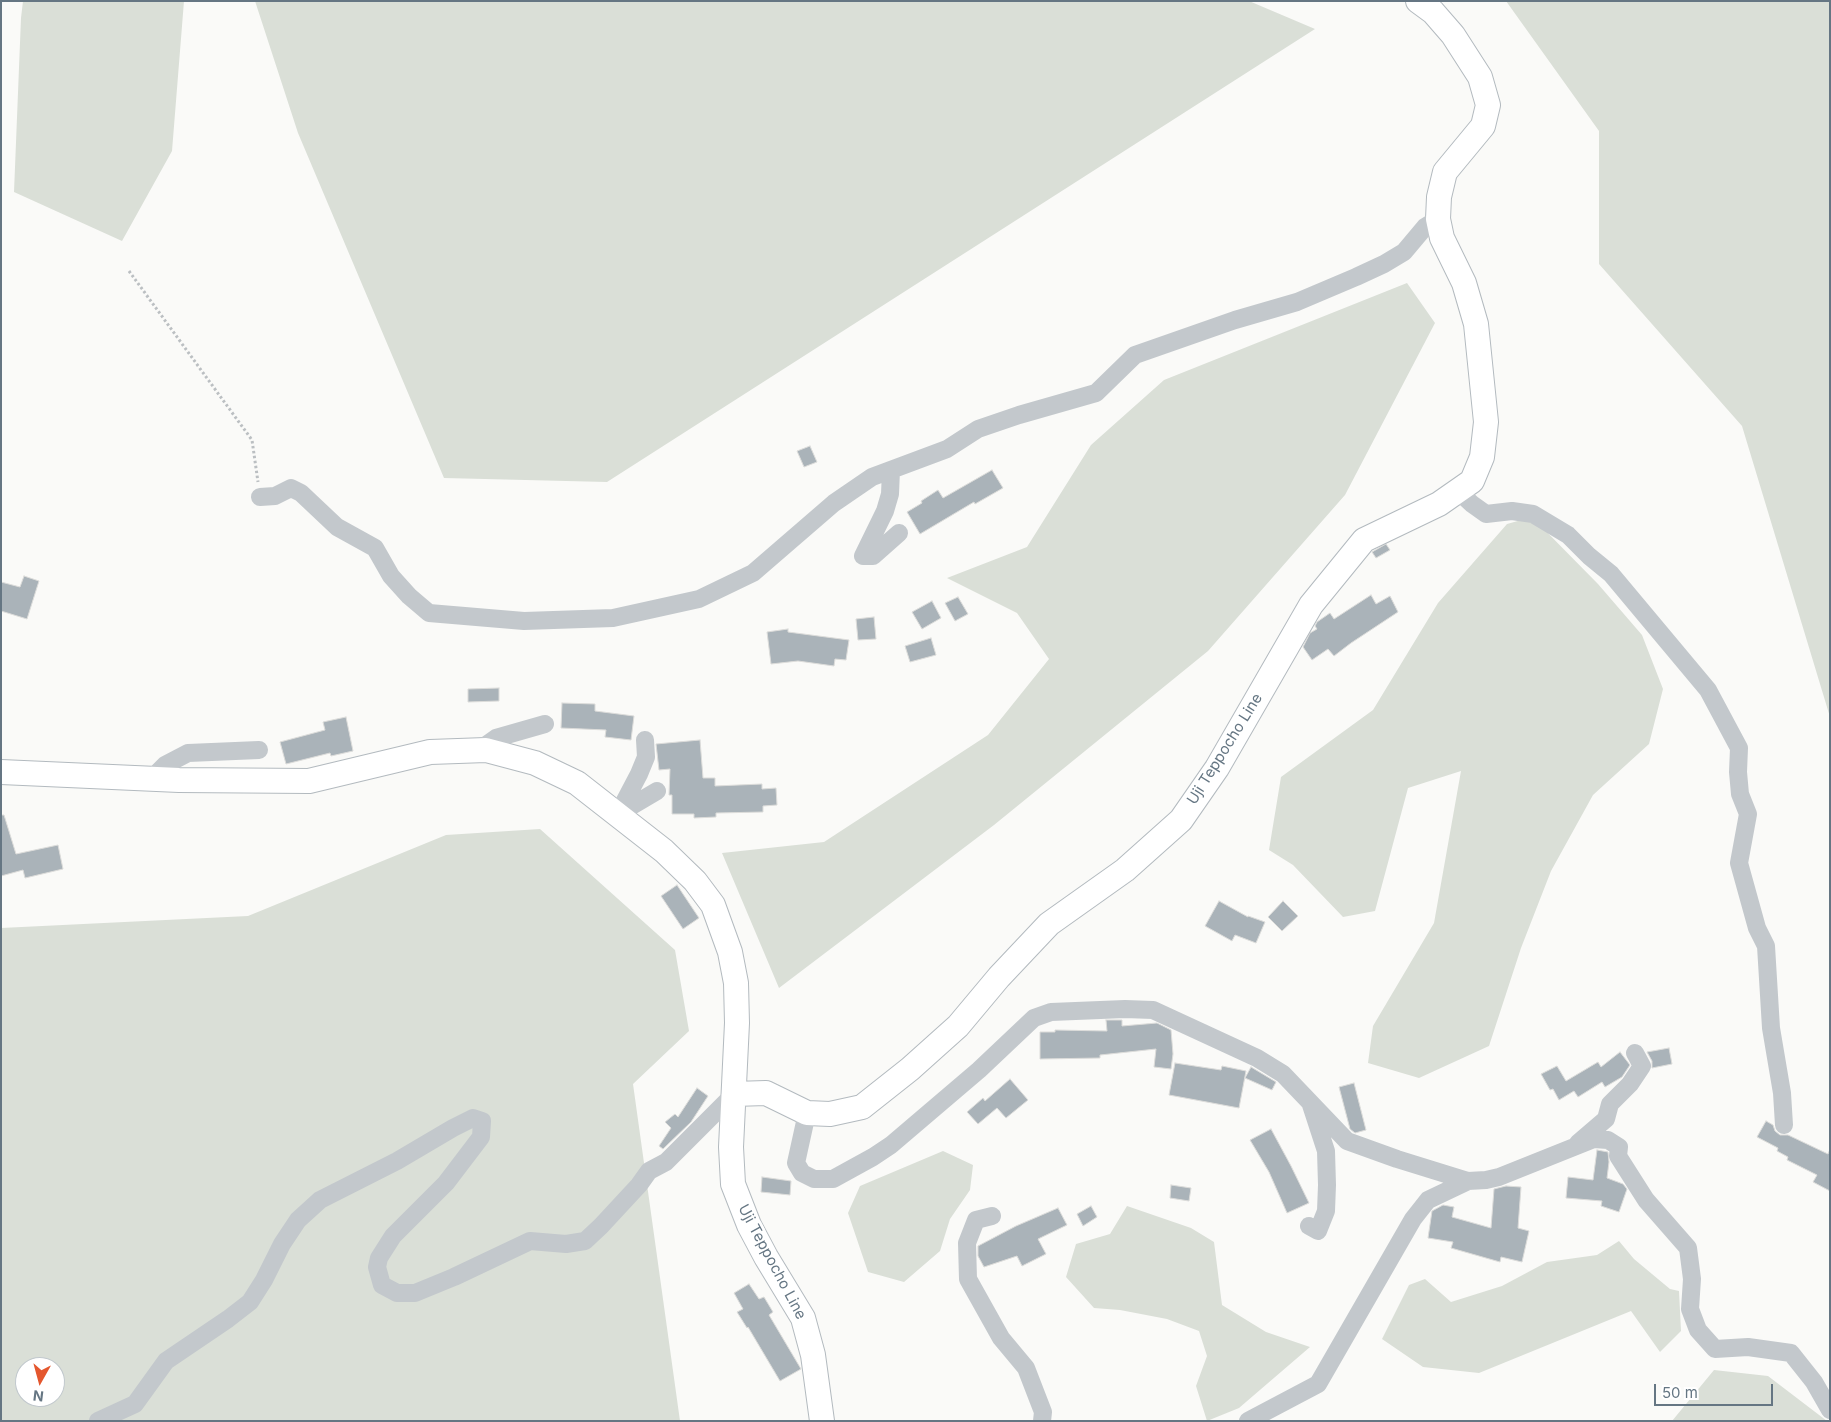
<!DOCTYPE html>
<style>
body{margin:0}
#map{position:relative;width:1831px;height:1422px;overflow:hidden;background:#fafaf8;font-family:Inter,sans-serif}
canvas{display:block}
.frame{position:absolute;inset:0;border:2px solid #657683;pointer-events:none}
.north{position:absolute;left:15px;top:1357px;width:50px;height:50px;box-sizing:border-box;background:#fff;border:1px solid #c1c8cd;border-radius:50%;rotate:187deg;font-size:14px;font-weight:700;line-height:20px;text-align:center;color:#657683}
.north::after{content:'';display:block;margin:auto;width:18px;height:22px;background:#e4572e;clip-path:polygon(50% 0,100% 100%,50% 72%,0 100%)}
.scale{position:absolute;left:1654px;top:1384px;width:119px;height:22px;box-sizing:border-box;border:2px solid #657683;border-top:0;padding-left:6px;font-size:15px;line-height:18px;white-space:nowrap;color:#657683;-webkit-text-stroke:4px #fff;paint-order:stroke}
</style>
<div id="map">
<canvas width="1831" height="1422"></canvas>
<div class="frame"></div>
<div class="north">N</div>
<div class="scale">50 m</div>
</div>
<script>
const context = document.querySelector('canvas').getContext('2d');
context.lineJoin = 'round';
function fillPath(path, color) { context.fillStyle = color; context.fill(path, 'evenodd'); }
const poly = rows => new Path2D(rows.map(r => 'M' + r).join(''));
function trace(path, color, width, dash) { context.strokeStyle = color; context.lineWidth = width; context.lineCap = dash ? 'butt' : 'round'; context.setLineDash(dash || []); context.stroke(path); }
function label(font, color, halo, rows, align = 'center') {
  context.font = font + ' Inter,sans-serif'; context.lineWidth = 5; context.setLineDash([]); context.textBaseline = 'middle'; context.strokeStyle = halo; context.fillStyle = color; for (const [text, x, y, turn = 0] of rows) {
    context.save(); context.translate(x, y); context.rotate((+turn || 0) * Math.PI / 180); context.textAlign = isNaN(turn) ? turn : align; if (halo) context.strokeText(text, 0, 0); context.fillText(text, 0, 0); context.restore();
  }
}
const green = poly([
 [23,1,184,1,172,151,122,241,14,192,21,18],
 [255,1,1249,1,1315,29,607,482,444,478,298,133],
 [1506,1,1830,1,1830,717,1742,426,1599,264,1599,131],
 [1407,283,1435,323,1345,495,1208,651,994,825,779,988,722,853,824,842,988,735,1049,659,1017,613,947,578,1027,547,1091,445,1164,380],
 [1532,517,1598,584,1642,635,1663,689,1649,744,1593,795,1551,871,1521,948,1489,1046,1419,1078,1368,1063,1373,1026,1434,923,1461,771,1408,788,1375,911,1343,917,1293,865,1269,850,1281,777,1373,710,1438,603,1507,524],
 [540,829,675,950,689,1031,633,1084,680,1421,1,1421,1,928,248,916,446,835],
 [25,1367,55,1367,55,1397,25,1397],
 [943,1151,973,1165,970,1190,950,1219,940,1251,904,1282,868,1272,848,1213,860,1186],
 [1127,1206,1191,1228,1214,1242,1222,1305,1266,1332,1310,1347,1239,1408,1207,1421,1196,1386,1207,1356,1199,1331,1167,1319,1120,1310,1094,1308,1066,1277,1076,1244,1110,1234],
 [1619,1241,1634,1259,1670,1289,1679,1291,1681,1331,1660,1352,1631,1311,1479,1373,1423,1367,1382,1339,1409,1285,1425,1279,1451,1302,1502,1286,1547,1262,1597,1255],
 [1714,1370,1768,1376,1827,1421,1672,1421]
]);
const building = poly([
 [810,446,817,462,804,467,797,451,810,446],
 [992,470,1003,488,975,504,974,502,920,534,907,512,922,503,921,501,938,490,943,498,992,470],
 [1386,544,1390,550,1376,558,1372,552,1386,544],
 [24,576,39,581,27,619,1,611,1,582,20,587,24,576],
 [1371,595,1376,604,1390,596,1398,612,1351,643,1334,656,1328,649,1312,660,1303,647,1310,633,1317,629,1315,626,1317,622,1330,613,1334,619,1371,595],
 [958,597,968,614,955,621,945,603,958,597],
 [932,601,941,618,922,629,912,612,932,601],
 [874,617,876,639,858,640,856,619,874,617],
 [788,629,788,632,849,640,846,660,835,659,834,666,798,661,771,664,767,632,788,629],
 [931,638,936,655,910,662,905,646,931,638],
 [499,688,499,701,468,702,468,689,499,688],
 [562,703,595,704,595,711,634,716,631,740,605,737,606,730,561,728,562,703],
 [346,717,353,751,331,756,330,753,286,764,280,742,325,730,323,722,346,717],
 [700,740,703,778,715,778,715,786,762,784,762,789,776,788,777,805,763,806,763,812,716,813,716,817,694,818,694,814,672,814,672,795,669,795,670,769,659,770,656,744,700,740],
 [1,815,4,815,16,854,58,845,63,869,25,878,23,870,1,876,1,815],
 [677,885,699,918,683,929,661,896,677,885],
 [1219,901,1248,917,1248,916,1265,922,1256,943,1235,935,1232,941,1205,926,1219,901],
 [1283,901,1298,916,1282,931,1268,917,1283,901],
 [1106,1020,1122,1020,1122,1026,1157,1023,1171,1030,1173,1054,1171,1069,1154,1067,1156,1049,1100,1055,1100,1058,1040,1059,1040,1032,1055,1032,1055,1030,1107,1031,1106,1020],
 [1669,1048,1672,1064,1652,1068,1652,1061,1647,1052,1669,1048],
 [1620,1052,1630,1065,1622,1077,1605,1087,1602,1082,1578,1097,1574,1091,1559,1100,1553,1089,1550,1090,1541,1074,1557,1066,1566,1081,1598,1062,1601,1067,1620,1052],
 [1175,1063,1221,1070,1222,1066,1246,1071,1239,1108,1169,1095,1175,1063],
 [1251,1067,1276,1082,1272,1090,1245,1078,1251,1067],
 [1010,1079,1028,1100,1006,1118,997,1108,978,1124,967,1112,983,1098,985,1101,1010,1079],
 [1354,1083,1366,1130,1355,1133,1350,1129,1339,1087,1354,1083],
 [697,1088,708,1096,691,1122,663,1149,659,1146,671,1128,665,1122,675,1114,678,1117,697,1088],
 [1766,1121,1773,1125,1775,1131,1780,1135,1788,1135,1828,1154,1830,1149,1830,1191,1813,1182,1817,1175,1787,1160,1788,1157,1777,1151,1778,1148,1757,1137,1766,1121],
 [1271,1129,1291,1166,1309,1203,1287,1213,1269,1172,1250,1140,1271,1129],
 [1597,1150,1608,1152,1609,1162,1607,1178,1623,1184,1627,1189,1619,1212,1601,1206,1602,1201,1566,1198,1568,1177,1593,1180,1597,1150],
 [762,1177,791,1181,790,1195,761,1192,762,1177],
 [1171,1185,1191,1188,1189,1201,1170,1198,1171,1185],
 [1506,1186,1521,1187,1518,1228,1529,1231,1522,1262,1501,1257,1500,1262,1451,1248,1453,1242,1428,1238,1432,1211,1443,1205,1454,1207,1452,1217,1491,1228,1494,1189,1506,1186],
 [1091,1206,1097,1217,1083,1226,1077,1214,1091,1206],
 [1058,1208,1067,1225,1038,1239,1046,1254,1022,1266,1017,1256,984,1267,978,1256,978,1246,1016,1226,1058,1208],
 [749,1284,759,1299,764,1297,773,1312,769,1315,801,1369,780,1381,748,1327,747,1328,737,1312,743,1309,734,1293,749,1284]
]);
const path = poly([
 [129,271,252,440,258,482]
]);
const street = poly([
 [891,470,890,494,885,511,863,556,873,556,899,533],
 [1458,491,1472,504,1486,514,1512,511,1533,514,1568,535,1589,556,1611,574,1708,690,1739,748,1738,772,1740,794,1748,814,1739,863,1757,928,1766,946,1771,1028,1782,1093,1784,1125],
 [260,497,275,496,291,488,301,493,337,527,375,548,391,576,409,596,429,613,524,621,613,618,699,599,753,573,834,503,872,477,947,449,978,429,1019,415,1096,393,1135,355,1235,320,1297,302,1356,277,1384,264,1404,252,1425,227,1438,219],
 [479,750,496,738,545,724],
 [151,779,165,765,188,753,259,750],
 [618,814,639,774,646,757,645,740],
 [618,814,657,791],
 [807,1113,796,1163,802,1173,814,1179,833,1179,873,1157,891,1145,979,1070,1034,1018,1051,1012,1125,1009,1153,1010,1257,1058,1283,1074,1347,1141,1397,1159,1468,1181,1486,1180,1499,1177,1594,1139,1608,1140,1619,1147,1618,1156,1646,1200,1688,1248,1692,1279,1690,1309,1698,1330,1715,1349,1748,1347,1791,1353,1814,1382,1830,1410],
 [1578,1143,1606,1119,1610,1104,1630,1084,1642,1066,1635,1053],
 [992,1216,976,1220,967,1243,968,1279,1001,1338,1026,1368,1043,1412,1042,1421],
 [1309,1226,1318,1231,1326,1211,1327,1185,1326,1151,1311,1105],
 [98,1421,135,1404,166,1361,228,1319,250,1302,264,1280,282,1244,298,1220,320,1200,397,1161,453,1128,473,1118,482,1121,481,1137,446,1183,393,1236,379,1258,377,1267,382,1285,397,1293,415,1293,454,1277,530,1241,566,1244,585,1241,601,1226,639,1185,649,1171,666,1162,734,1094],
 [1248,1421,1318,1384,1413,1219,1428,1200,1468,1181]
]);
const secondary = poly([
 [1,772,179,780,309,781,430,752,486,750,535,763,577,783,664,851,695,881,713,905,730,952,736,983,737,1023,731,1147,733,1184,749,1225,766,1257,803,1318,813,1355,822,1421],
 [734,1094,766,1093,807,1113,830,1114,862,1107,910,1069,958,1026,999,977,1049,924,1125,870,1181,820,1217,768,1311,605,1364,540,1439,504,1472,481,1482,457,1486,422,1476,324,1464,283,1442,238,1438,219,1439,197,1445,172,1483,126,1488,105,1480,77,1453,35,1433,12,1418,1]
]);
const streetNames = [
 ["Uji Teppocho Line",1225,749,-58],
 ["Uji Teppocho Line",772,1262,62]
];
fillPath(green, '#dadfd7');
fillPath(building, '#aab3b9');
trace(building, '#dcdcda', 1);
trace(secondary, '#b3babf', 26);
trace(path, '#bbbfc2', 3, [2.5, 2.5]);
trace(street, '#c3c8cc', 18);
trace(secondary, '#fff', 24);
label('15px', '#657683', '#fff', streetNames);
</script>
